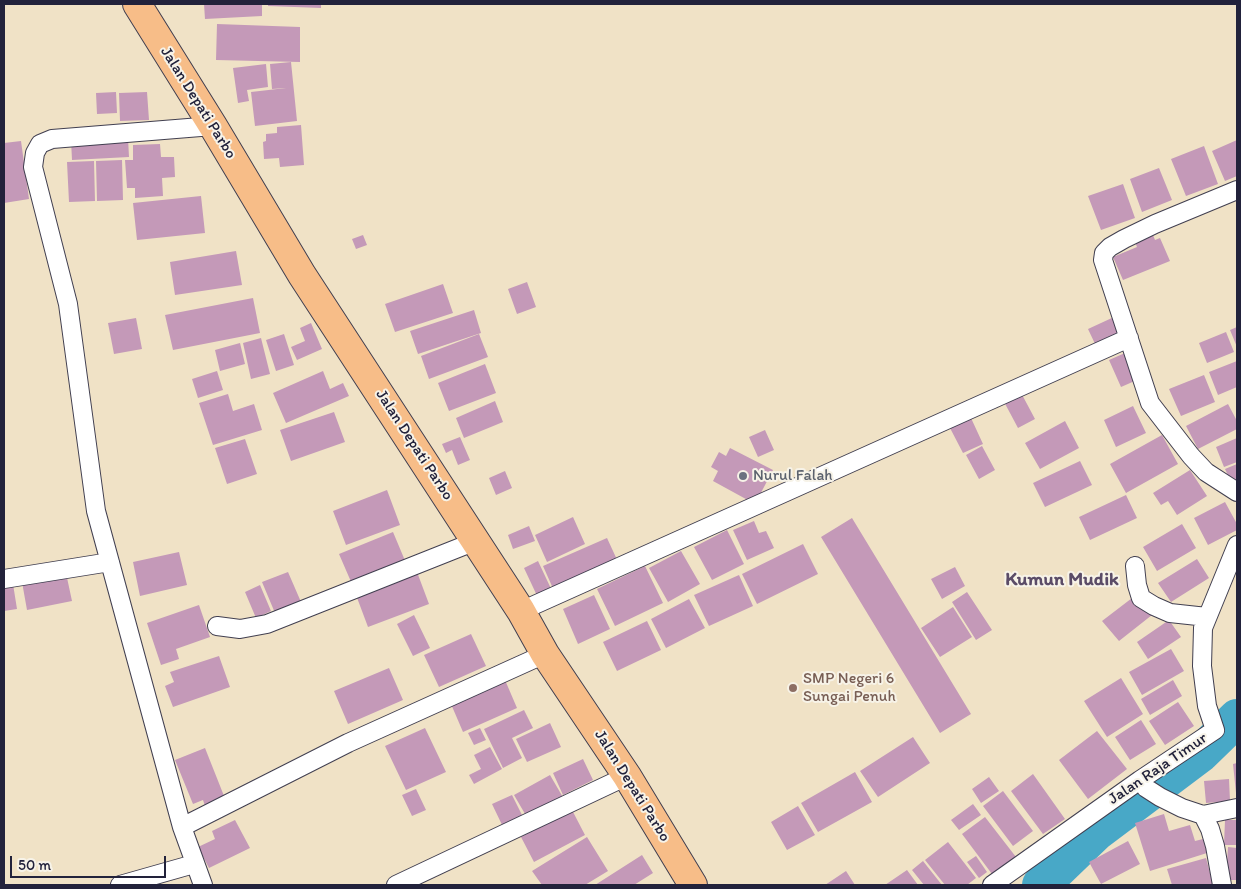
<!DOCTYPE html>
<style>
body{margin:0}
#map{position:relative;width:1241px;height:889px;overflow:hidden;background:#f0e2c6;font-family:Itim,sans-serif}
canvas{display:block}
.frame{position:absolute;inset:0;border:5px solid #22223b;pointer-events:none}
.scale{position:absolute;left:10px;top:856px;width:156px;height:22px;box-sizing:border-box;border:2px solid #22223b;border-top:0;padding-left:6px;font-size:15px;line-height:18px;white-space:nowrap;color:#22223b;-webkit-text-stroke:4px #f7f3e8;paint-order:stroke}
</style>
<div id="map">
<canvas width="1241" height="889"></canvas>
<div class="frame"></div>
<div class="scale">50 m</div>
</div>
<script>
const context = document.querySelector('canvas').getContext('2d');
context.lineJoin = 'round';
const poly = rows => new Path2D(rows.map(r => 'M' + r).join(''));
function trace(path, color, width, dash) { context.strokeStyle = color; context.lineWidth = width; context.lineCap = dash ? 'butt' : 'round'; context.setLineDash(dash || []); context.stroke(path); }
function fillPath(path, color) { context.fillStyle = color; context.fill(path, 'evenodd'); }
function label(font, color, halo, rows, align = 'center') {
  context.font = font + ' Itim,sans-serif'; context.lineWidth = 4; context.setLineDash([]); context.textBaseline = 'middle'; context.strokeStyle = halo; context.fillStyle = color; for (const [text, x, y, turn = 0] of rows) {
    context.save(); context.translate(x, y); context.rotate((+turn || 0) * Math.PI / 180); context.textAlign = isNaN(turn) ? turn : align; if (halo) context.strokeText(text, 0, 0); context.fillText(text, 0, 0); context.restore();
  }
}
const river = poly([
 [1041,885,1096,832,1201,753,1237,718]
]);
const building = poly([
 [204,4,262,4,262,16,205,19],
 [268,4,321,4,321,8,268,6],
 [217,24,300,27,300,62,216,60],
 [291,62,297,121,255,126,251,92,286,88,272,89,270,64],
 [266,64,268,87,247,90,249,101,238,103,233,68],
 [116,92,117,113,97,114,96,93],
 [147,92,149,120,120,121,119,93],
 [301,125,304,165,280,167,279,158,264,159,263,142,266,141,266,134,277,133,277,127],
 [128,138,129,157,72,160,71,140],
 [1237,140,1237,176,1225,181,1212,151],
 [21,141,29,199,4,203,4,143],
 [160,144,161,157,174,157,175,177,162,178,163,196,135,198,135,188,127,188,125,160,133,160,133,145],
 [1204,146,1218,184,1186,196,1171,159],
 [122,160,123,200,97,201,96,161],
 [94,161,95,201,69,202,67,162],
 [1159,168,1172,200,1142,212,1130,179],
 [1123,184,1135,218,1101,230,1088,196],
 [201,196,205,233,137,240,133,203],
 [363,235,367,245,356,249,352,239],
 [1153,235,1155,240,1160,238,1170,261,1123,280,1113,257,1137,247,1135,242],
 [236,251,242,285,175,295,170,262],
 [527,282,536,307,517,314,508,289],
 [443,284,453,313,395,332,385,304],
 [253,298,260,333,173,350,165,315],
 [474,310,481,333,418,354,410,331],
 [1114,317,1123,337,1097,348,1088,329],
 [136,318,142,349,114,354,108,323],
 [311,323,322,349,297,360,291,347,305,341,300,328],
 [1237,327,1237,347,1230,330],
 [1226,332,1234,352,1207,363,1199,343],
 [284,334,294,365,276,371,266,340],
 [479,334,488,357,429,379,421,356],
 [261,338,270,374,251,379,243,343],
 [240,343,245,364,220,371,215,350],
 [1125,353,1137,380,1121,387,1109,360],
 [1237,361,1237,387,1218,395,1209,372],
 [485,364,496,393,449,411,438,383],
 [217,371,223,390,198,398,192,379],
 [323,371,330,389,343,383,349,396,286,423,273,393],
 [1204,375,1215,402,1181,416,1169,389],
 [1019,389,1035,419,1018,428,1002,398],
 [228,394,233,411,254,404,262,430,213,445,199,403],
 [495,401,503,422,464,438,456,418],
 [1228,404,1237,421,1237,429,1198,449,1186,426],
 [1133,406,1146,433,1116,447,1104,420],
 [334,412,345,442,291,461,280,430],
 [971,418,983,444,963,453,950,428],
 [1065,421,1079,448,1040,469,1025,443],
 [765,430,774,450,758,457,749,437],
 [1162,435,1178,464,1126,493,1110,464],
 [460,437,470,460,458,465,452,450,446,453,442,444],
 [1237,438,1237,462,1224,467,1216,447],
 [245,439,257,474,227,484,215,448],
 [982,446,995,470,979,479,966,455],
 [730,448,773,470,755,504,713,481,718,471,711,467,719,452,726,456],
 [1080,461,1092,485,1045,507,1033,483],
 [1237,464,1237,485,1233,486,1225,469],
 [1190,470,1207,496,1177,515,1168,501,1161,505,1153,493],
 [505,471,512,488,496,495,489,478],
 [387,490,400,525,346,545,333,511],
 [1126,495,1137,518,1090,540,1079,517],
 [1225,502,1237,524,1237,530,1208,545,1194,518],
 [573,517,585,544,547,562,535,535],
 [852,518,971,714,940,733,821,537],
 [754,521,759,533,766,531,774,548,747,560,733,530],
 [1182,524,1196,548,1157,571,1143,547],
 [529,526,535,541,513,549,508,535],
 [727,530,744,564,712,580,694,547],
 [393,532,406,563,352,584,339,554],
 [607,538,619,564,555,593,543,566],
 [803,544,818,574,757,604,742,574],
 [681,551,700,584,668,602,649,568],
 [179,552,187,585,140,596,133,562],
 [1197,559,1209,578,1171,602,1158,583],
 [538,561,554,595,540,602,524,568],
 [645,566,663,603,615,626,597,589],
 [955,567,965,586,942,599,931,579],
 [288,572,301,602,275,613,262,582],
 [417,572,429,604,368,627,356,595],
 [66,573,72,601,27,610,22,582],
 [739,575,753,606,709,626,694,595],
 [13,584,17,609,4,611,4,585],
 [260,585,271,611,256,618,245,592],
 [967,592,992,630,976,640,952,602],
 [594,595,610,629,578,644,563,609],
 [1136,595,1152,615,1119,641,1102,621],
 [689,599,705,628,666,648,651,619],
 [199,605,210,637,176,649,179,659,161,665,147,623],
 [953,607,972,637,940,657,921,628],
 [414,615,430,648,413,656,397,624],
 [1169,620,1181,637,1148,659,1137,642],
 [647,621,661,650,617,671,603,642],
 [471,634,486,666,439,687,424,655],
 [1171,649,1184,671,1142,695,1129,672],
 [219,656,230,687,173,707,165,686,174,682,170,672],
 [389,668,403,700,348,724,334,691],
 [1121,678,1143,714,1107,737,1084,701],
 [505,680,517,708,463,732,451,704],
 [1173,680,1182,696,1150,715,1141,699],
 [1178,702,1194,726,1165,745,1149,721],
 [524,710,533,728,512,738,522,758,503,768,484,729],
 [1141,720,1156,744,1130,760,1115,737],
 [550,723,561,747,527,762,516,739],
 [425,728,446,772,406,790,385,746],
 [480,728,486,740,474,745,468,733],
 [1097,731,1127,769,1088,799,1059,760],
 [913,737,930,763,878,797,860,771],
 [490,747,502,769,474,784,469,775,481,769,474,755],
 [205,748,226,801,206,809,203,800,193,804,175,760],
 [583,759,593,780,563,795,553,773],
 [1237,763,1237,793,1236,793,1233,764],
 [855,772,872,802,818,832,801,803],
 [1033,774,1065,819,1043,834,1011,791],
 [550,775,564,799,528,819,514,795],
 [989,777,999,791,981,803,972,789],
 [1229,779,1230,801,1206,803,1204,781],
 [416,789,426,810,412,816,402,795],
 [1003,791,1033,831,1013,846,983,806],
 [512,795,524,819,504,829,492,804],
 [973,804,981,815,959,830,951,820],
 [798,806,815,835,787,850,771,822],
 [572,810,585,835,534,862,521,837],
 [1164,814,1169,831,1190,825,1195,841,1203,839,1207,853,1150,871,1135,823],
 [985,817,1016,857,992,874,962,834],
 [235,820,250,848,209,868,198,847,215,839,212,831],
 [1225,820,1237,820,1237,845,1224,845],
 [587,837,608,871,585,885,542,885,532,871],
 [1128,841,1140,864,1101,884,1089,862],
 [948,842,976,878,967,885,945,885,925,860],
 [1228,847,1237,848,1237,880,1226,880],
 [642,855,653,873,634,885,595,885],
 [976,856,987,872,979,878,967,862],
 [1206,858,1213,884,1172,885,1167,869],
 [923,861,942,885,924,885,912,870],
 [907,870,918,885,885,885],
 [846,871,855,885,825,885]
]);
const minor = poly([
 [1237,190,1155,224,1124,239,1110,247,1104,253,1103,260,1150,403,1191,456,1206,472,1237,492],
 [1135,566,1137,585,1141,598,1154,606,1170,613,1207,617],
 [4,579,110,562],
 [521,611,1129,338],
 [217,626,240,629,267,624,476,541],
 [1140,780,1146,788,1160,797,1182,808,1203,815,1210,829,1215,846,1222,885],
 [1203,815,1237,808],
 [182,827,348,743,545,654],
 [120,885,194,864],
 [203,885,182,827,96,511,68,304,33,167,35,153,40,144,52,139,213,126],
 [396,885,627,776],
 [992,885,1140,780,1215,730,1207,706,1202,666,1203,628,1237,545]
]);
const primary = poly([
 [137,4,213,126,302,275,521,611,545,654,627,776,693,885]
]);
const markers = [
 [743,476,5,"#6b7280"],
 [793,688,5,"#8d6e63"]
];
const streetNames = [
 ["Jalan Depati Parbo",198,103,58],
 ["Jalan Depati Parbo",414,445,57],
 ["Jalan Raja Timur",1158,769,-34],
 ["Jalan Depati Parbo",632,786,58]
];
const worshipNames = [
 ["Nurul Falah",753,476]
];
const educationNames = [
 ["SMP Negeri 6",803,679],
 ["Sungai Penuh",803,697]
];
const quarterNames = [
 ["Kumun Mudik",1062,580]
];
trace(river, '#48a8c7', 38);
fillPath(building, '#c499b8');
trace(minor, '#413f50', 20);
trace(primary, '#413f50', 30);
trace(minor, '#fff', 18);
trace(primary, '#f7bd88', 28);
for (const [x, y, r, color] of markers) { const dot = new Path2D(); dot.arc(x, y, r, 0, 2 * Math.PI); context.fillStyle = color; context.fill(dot); trace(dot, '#f7f3e8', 2); }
label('16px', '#22223b', '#f7f3e8', streetNames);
label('16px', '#5b616d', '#f7f3e8', worshipNames, 'left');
label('16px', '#785e54', '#f7f3e8', educationNames, 'left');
label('bold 19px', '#5b4c67', '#f7f3e8', quarterNames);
</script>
